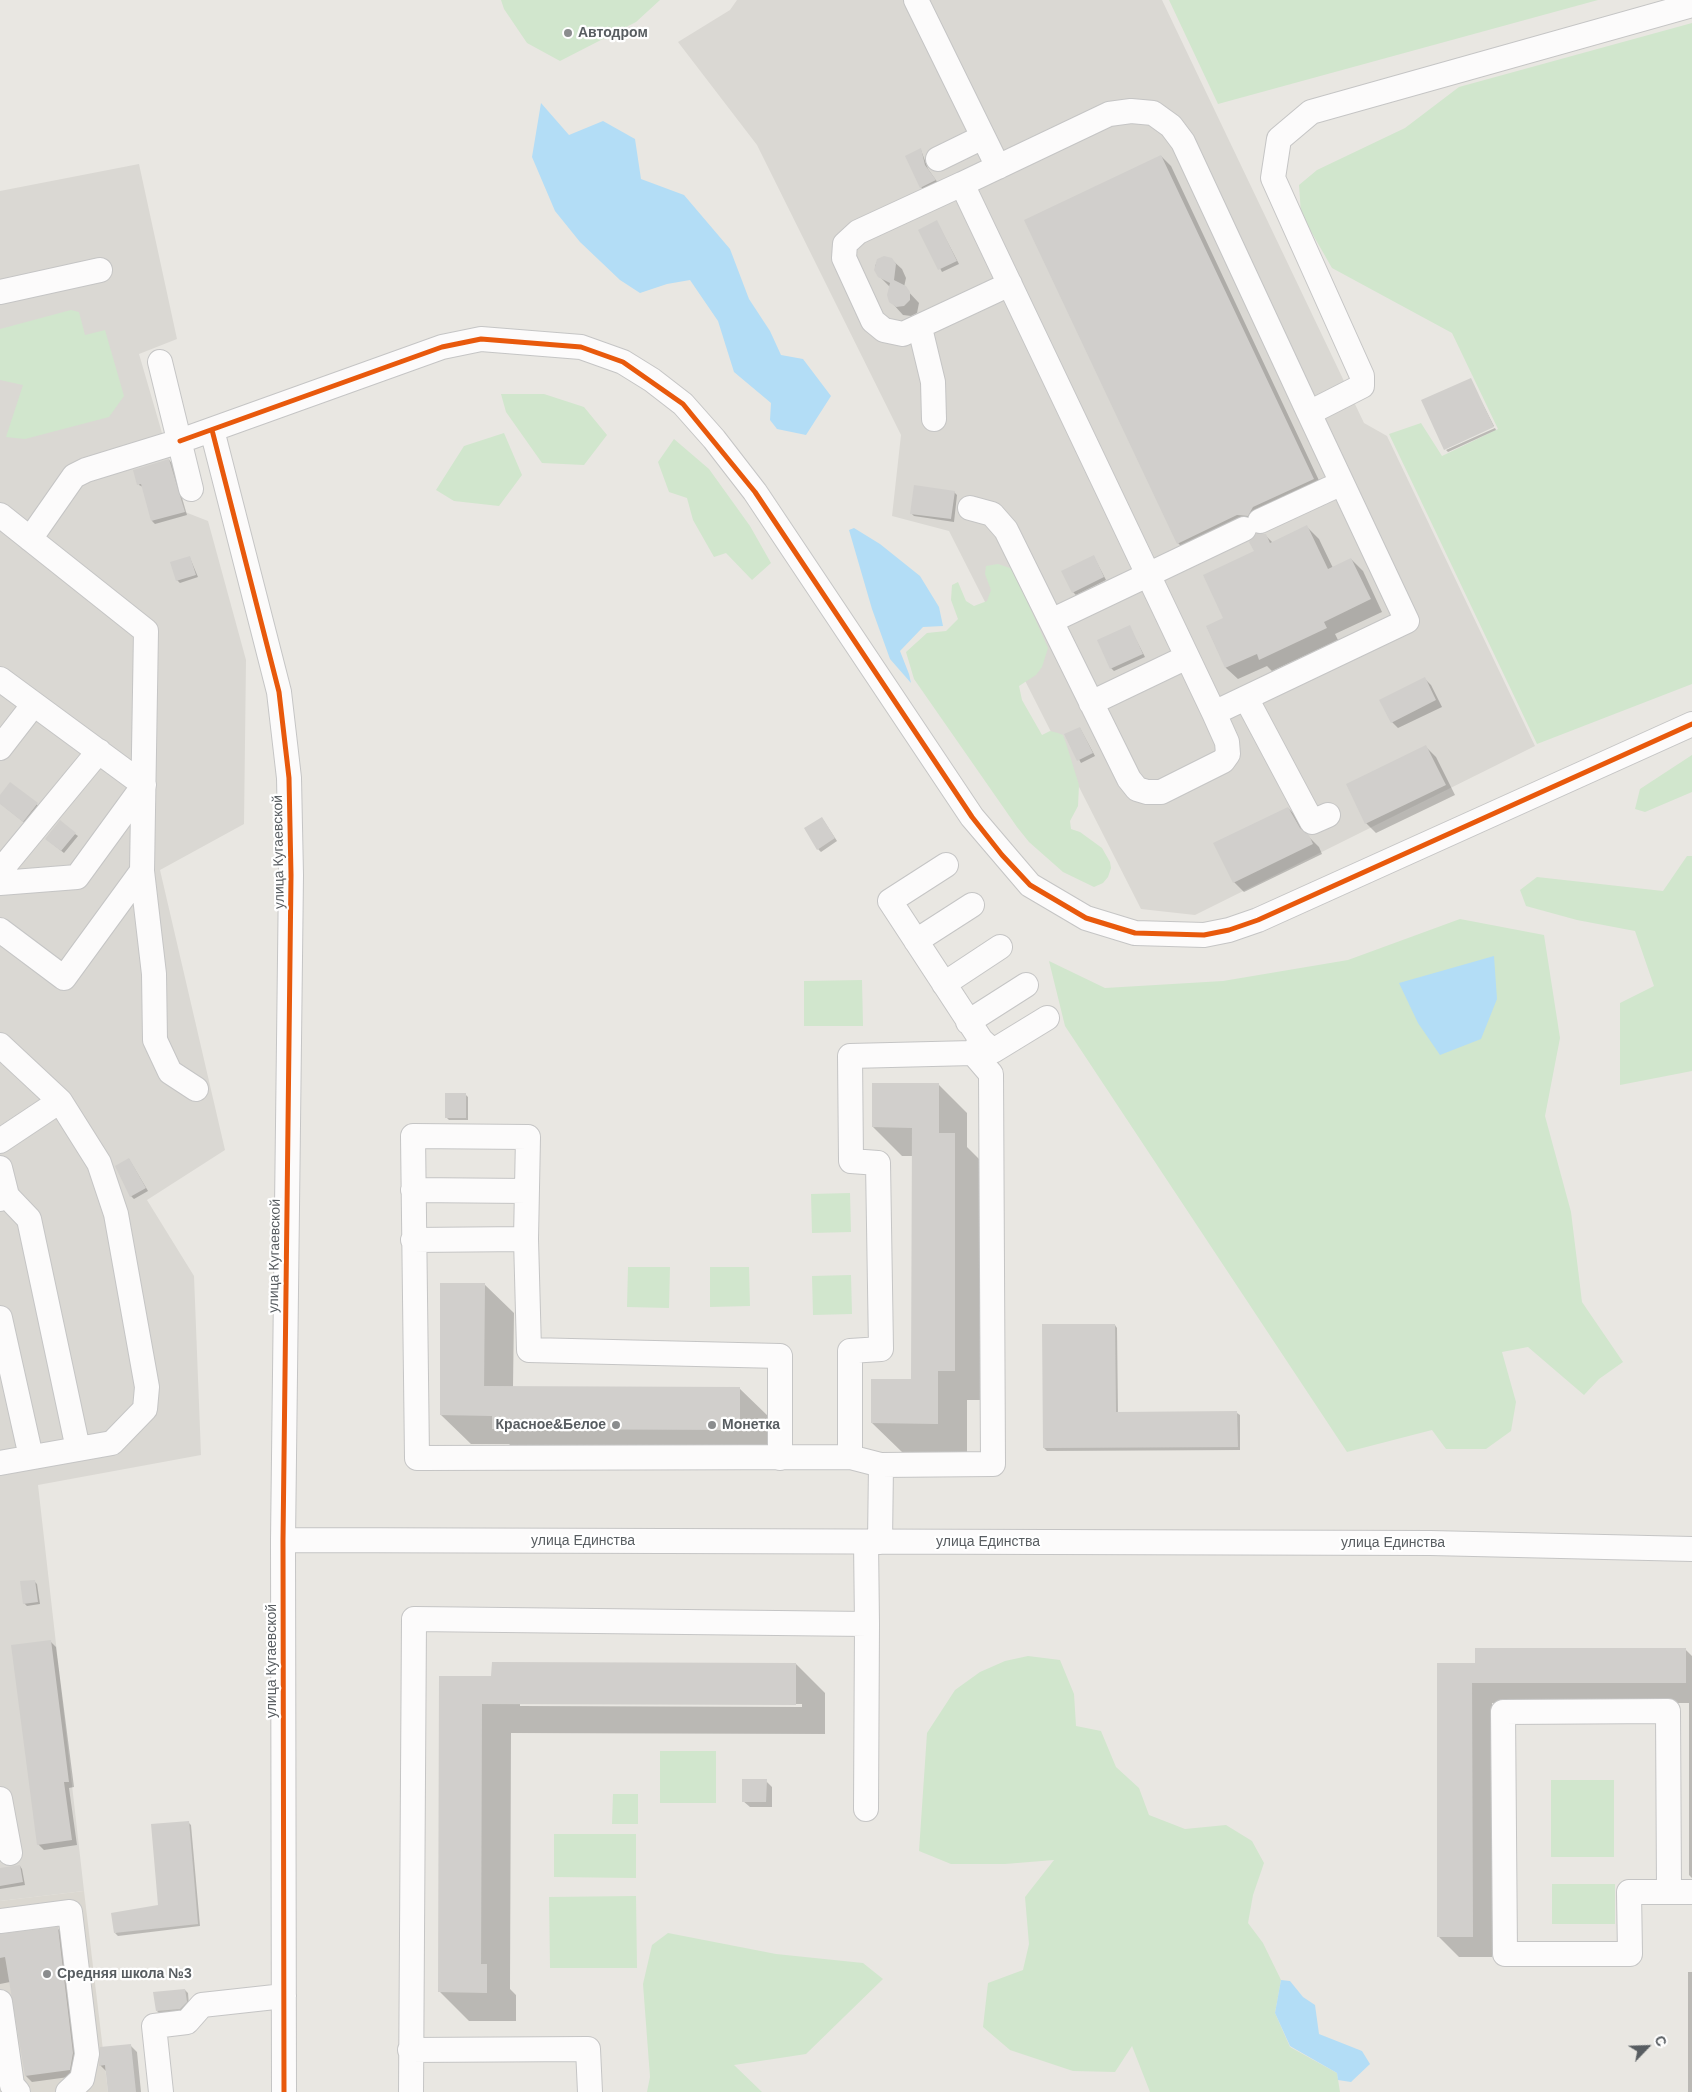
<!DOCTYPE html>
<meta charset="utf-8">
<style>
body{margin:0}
#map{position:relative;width:1692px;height:2092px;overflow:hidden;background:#e9e7e2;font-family:Helvetica,sans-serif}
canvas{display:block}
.north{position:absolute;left:1622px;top:2022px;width:50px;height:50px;-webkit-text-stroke:4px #fff;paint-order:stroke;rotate:66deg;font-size:14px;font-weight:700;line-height:20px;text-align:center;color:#585d61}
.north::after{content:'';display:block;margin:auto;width:18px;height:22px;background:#585d61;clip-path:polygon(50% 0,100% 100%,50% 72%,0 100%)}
</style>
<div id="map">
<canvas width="1692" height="2092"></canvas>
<div class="north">С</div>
</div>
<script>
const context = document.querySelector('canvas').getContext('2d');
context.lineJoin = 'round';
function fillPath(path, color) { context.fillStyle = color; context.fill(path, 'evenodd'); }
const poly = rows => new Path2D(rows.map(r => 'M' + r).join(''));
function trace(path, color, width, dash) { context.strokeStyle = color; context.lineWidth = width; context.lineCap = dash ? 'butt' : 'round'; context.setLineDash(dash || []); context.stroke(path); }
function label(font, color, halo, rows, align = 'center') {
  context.font = font + ' Helvetica,sans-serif'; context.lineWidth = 4.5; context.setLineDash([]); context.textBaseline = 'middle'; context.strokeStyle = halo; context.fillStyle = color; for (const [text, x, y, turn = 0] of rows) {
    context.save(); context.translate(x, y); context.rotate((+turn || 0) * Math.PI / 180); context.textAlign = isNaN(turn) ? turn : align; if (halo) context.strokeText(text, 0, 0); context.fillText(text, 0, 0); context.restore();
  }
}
const industrial = poly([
 [737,0,1162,0,1364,423,1387,436,1535,746,1195,915,1141,909,949,531,892,516,901,435,757,145,678,42,730,10],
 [139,164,177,339,139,354,185,512,208,521,246,660,244,824,160,870,225,1150,147,1200,194,1276,201,1455,38,1485,84,1891,0,1901,0,191]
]);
const education = poly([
 [84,1891,108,2092,0,2092,0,1901]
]);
const green = poly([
 [501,0,660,0,636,22,560,61,527,43,504,9],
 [1169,0,1598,0,1218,104],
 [1692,23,1692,684,1537,744,1389,434,1421,423,1442,456,1498,429,1452,333,1332,268,1301,214,1299,185,1317,170,1405,128,1459,87],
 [71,310,79,312,85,335,105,330,124,396,109,417,25,439,6,437,23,385,0,380,0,329],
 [501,394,544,394,584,407,607,435,584,465,542,463,506,412],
 [504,433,522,475,499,506,454,501,436,490,464,446],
 [674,439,709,469,750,526,771,563,752,580,726,553,714,557,693,520,687,498,669,492,658,462],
 [998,564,1013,569,1048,648,1042,667,1036,675,1019,686,1022,700,1042,735,1050,731,1058,733,1063,735,1066,743,1079,785,1078,806,1070,821,1071,829,1080,832,1102,848,1110,862,1111,868,1108,877,1103,883,1094,887,1063,872,1029,842,1017,827,914,679,906,652,927,633,946,631,958,619,951,600,952,585,958,582,966,601,974,606,987,601,991,590,985,574,986,566],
 [1692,755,1692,792,1645,812,1635,809,1640,789],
 [1687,856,1692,856,1692,1071,1620,1085,1620,1003,1654,986,1635,931,1577,920,1526,906,1520,890,1537,877,1663,891],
 [1460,919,1544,935,1560,1038,1545,1116,1571,1212,1582,1302,1623,1362,1599,1379,1584,1395,1528,1347,1502,1352,1516,1402,1511,1431,1486,1449,1446,1449,1432,1430,1347,1452,1065,1026,1049,961,1105,988,1223,981,1348,960],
 [862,980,863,1026,804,1026,804,981],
 [850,1193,851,1232,812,1233,811,1194],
 [628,1267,670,1267,669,1308,627,1307],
 [710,1267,749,1267,750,1306,710,1307],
 [851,1275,852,1314,813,1315,812,1276],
 [1028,1656,1060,1660,1074,1694,1076,1726,1101,1731,1116,1767,1139,1788,1149,1815,1185,1829,1226,1825,1252,1841,1264,1863,1253,1895,1248,1923,1263,1943,1281,1980,1275,2013,1290,2047,1337,2073,1340,2092,1150,2092,1132,2046,1115,2072,1073,2071,1010,2050,983,2027,988,1983,1023,1970,1029,1944,1025,1897,1054,1860,1005,1864,951,1864,919,1851,927,1733,955,1690,980,1672,1005,1661],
 [660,1751,716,1751,716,1803,660,1803],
 [1551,1780,1614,1780,1614,1857,1551,1857],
 [613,1794,638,1794,638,1824,612,1824],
 [554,1834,636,1834,636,1878,554,1877],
 [1552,1884,1615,1884,1615,1924,1552,1924],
 [636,1896,637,1968,550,1968,549,1897],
 [668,1933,776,1954,863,1963,883,1979,806,2054,734,2065,762,2092,647,2092,650,2077,643,1984,652,1945]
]);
const water = poly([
 [541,103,569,135,603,121,635,139,641,179,684,195,730,249,749,299,770,331,781,355,803,359,831,396,806,435,777,429,770,420,771,403,734,372,718,321,690,280,667,284,640,293,620,280,580,242,555,211,532,157],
 [854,528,880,544,920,576,939,607,943,626,923,627,900,651,909,674,911,683,890,659,872,609,849,530],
 [1494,956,1497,999,1481,1039,1440,1055,1418,1023,1399,983],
 [1281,1980,1290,1981,1303,1997,1315,2005,1319,2034,1362,2051,1370,2064,1351,2082,1338,2080,1337,2073,1290,2046,1275,2013]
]);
const shadow = poly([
 [921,150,928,169,938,183,924,190,921,187],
 [1161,156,1171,166,1323,489,1188,553,1178,543],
 [937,222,959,264,942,272,920,230],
 [891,259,902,269,906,278,904,287,919,303,917,313,911,316,903,315,893,304,890,287,879,276,875,266,878,260],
 [1470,379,1494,426,1445,448],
 [1495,428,1496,430,1448,452,1446,450],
 [169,460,172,463,187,515,155,524,152,521,143,487,139,485,135,471],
 [954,492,957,495,954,522,914,516,911,513],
 [1307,527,1319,539,1333,568,1351,559,1363,571,1382,612,1335,634,1338,640,1272,671,1267,666,1238,679,1226,668,1207,627,1225,619,1265,535,1273,543],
 [1094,557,1106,580,1076,595,1073,592],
 [190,558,198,577,180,583,177,580],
 [1129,626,1145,657,1114,671,1111,668],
 [1425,679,1431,685,1442,707,1398,728,1392,722],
 [1080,728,1095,756,1081,763,1066,735],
 [1426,747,1436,757,1455,795,1376,833,1366,823],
 [10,784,40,807,26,824,0,803,0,797],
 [1288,808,1298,818,1307,835,1319,847,1322,854,1244,892,1234,882],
 [824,821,837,841,821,852,818,849],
 [75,834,78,836,64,853,49,841],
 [938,1084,967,1113,967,1147,984,1164,984,1400,967,1400,967,1452,902,1452,872,1423,912,1380,913,1156,902,1156,873,1127],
 [465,1094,468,1097,468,1120,449,1120,446,1117],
 [129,1159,148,1191,134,1199,131,1196],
 [484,1284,514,1313,513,1387,739,1388,769,1417,768,1459,523,1458,509,1444,471,1444,441,1415],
 [1115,1325,1117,1328,1118,1413,1237,1413,1240,1415,1240,1450,1047,1451,1044,1448],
 [34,1581,37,1584,40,1604,27,1606,24,1603],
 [50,1641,56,1647,74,1787,69,1788,77,1845,44,1850,38,1844],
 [1685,1649,1692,1656,1692,1878,1689,1875,1689,1703,1492,1703,1492,1957,1459,1957,1439,1937,1438,1665,1476,1664],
 [796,1664,825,1693,825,1734,511,1733,510,1989,516,1995,516,2021,469,2021,440,1992,440,1677,493,1678],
 [520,1703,802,1704,802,1707,520,1706],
 [766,1781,772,1787,772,1807,750,1807,743,1801],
 [188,1822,191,1825,200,1926,118,1936,115,1933,160,1906],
 [20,1866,22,1869,25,1885,0,1889,0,1869],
 [58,1929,64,1935,79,2061,76,2076,32,2082,26,2076,10,1982,0,1984,0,1935],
 [1688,1972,1692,1972,1692,2092,1688,2092],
 [185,1990,188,1993,189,2005,183,2011,160,2014,157,2011],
 [130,2045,137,2052,141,2092,109,2092,107,2072,100,2065]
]);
const building = poly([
 [921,148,925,165,936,180,920,188,905,156],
 [1161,155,1314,479,1253,507,1248,516,1237,515,1177,544,1024,220],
 [937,220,957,261,938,270,918,230],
 [884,256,892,258,896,264,894,280,906,286,910,292,910,300,904,306,896,307,889,302,887,295,890,283,878,277,874,270,877,259],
 [1471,378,1494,427,1444,450,1421,400],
 [169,459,185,512,151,521,141,484,137,485,133,470],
 [914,485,955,491,951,519,910,514],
 [1307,525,1328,569,1351,558,1371,599,1324,622,1327,628,1259,660,1257,654,1225,668,1206,626,1223,618,1203,575,1254,551,1249,542,1256,534,1266,534,1270,543],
 [1094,555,1104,577,1072,593,1061,571],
 [190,556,196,575,176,581,170,562],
 [1130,625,1143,654,1110,669,1097,640],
 [1425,677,1436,700,1391,723,1379,700],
 [1080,727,1093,753,1077,761,1064,734],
 [1426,745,1446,785,1365,824,1346,784],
 [10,782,38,803,23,822,0,804,0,795],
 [1288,807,1300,828,1309,835,1313,844,1233,883,1213,843],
 [822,817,835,838,817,850,804,828],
 [60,820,76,833,61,851,45,839],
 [872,1083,939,1083,939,1133,955,1133,955,1371,938,1371,938,1424,871,1423,871,1379,911,1379,912,1128,872,1127],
 [445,1093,466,1093,466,1118,445,1118],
 [129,1158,146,1188,130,1197,115,1166],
 [440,1283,485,1283,484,1386,740,1387,740,1430,492,1429,492,1416,440,1415],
 [1042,1324,1115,1324,1116,1412,1237,1411,1238,1447,1043,1448],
 [35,1580,38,1602,23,1604,20,1581],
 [51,1640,69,1782,64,1782,72,1840,37,1845,11,1645],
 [1475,1648,1686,1648,1686,1683,1472,1683,1473,1937,1437,1937,1437,1663,1475,1663],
 [492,1662,796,1663,796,1705,482,1704,481,1964,487,1964,487,1993,438,1992,439,1676,491,1676],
 [742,1779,767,1779,766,1802,742,1802],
 [189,1821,198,1924,114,1933,111,1913,158,1905,151,1824],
 [20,1865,23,1882,0,1886,0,1868],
 [58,1927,73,2053,70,2070,25,2076,5,1957,0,1958,0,1934],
 [185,1989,187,2002,180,2009,156,2011,153,1992],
 [131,2044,136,2092,108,2092,105,2065,99,2066,100,2047]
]);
const minor = poly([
 [916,0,998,167],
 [938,159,983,137],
 [962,184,858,232,845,244,844,258,873,321,884,330,903,334,1010,284],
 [0,292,100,270],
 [920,328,933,382,934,419],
 [160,362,191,489],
 [1309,413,1407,621,1214,713,962,184,1109,114,1131,111,1153,113,1171,126,1183,142,1309,413,1362,386,1362,376,1273,178,1279,139,1311,112,1692,5],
 [212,430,279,692,289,778,291,875,283,1540,284,2092],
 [970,508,992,514,1006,530,1129,779,1137,789,1147,792,1161,792,1223,761,1228,754,1227,742,1214,713],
 [0,515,146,631,142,871,64,978,0,930],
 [1260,521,1342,483],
 [30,539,74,476,86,470,180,441,442,347,481,339,581,347,623,362,652,380,683,404,714,439,755,492,972,817,1030,885,1086,918,1135,933,1204,935,1229,930,1258,920,1692,724],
 [1051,621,1244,529],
 [0,679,144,785],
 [1246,698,1312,822,1328,815],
 [1091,703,1187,657],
 [0,748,34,704],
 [946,865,890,901,981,1040,973,1053],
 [0,871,99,751],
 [142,871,154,974,155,1040,170,1072,196,1089],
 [0,883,77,877,144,785],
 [916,941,972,905],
 [944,984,1000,947],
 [968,1022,1026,985],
 [981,1040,993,1051,1047,1018],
 [0,1045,60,1101,99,1163,116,1214,147,1387,145,1409,112,1443,0,1463],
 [0,1141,60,1101],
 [0,1168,7,1196,0,1199],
 [413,1190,527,1191],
 [7,1196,29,1219,78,1449],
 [526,1239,528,1137,413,1136,417,1458,850,1457,881,1465,993,1464,991,1074,973,1053,850,1056,851,1161,878,1163,881,1349,850,1351,850,1457],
 [413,1240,526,1239,529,1350,780,1356,780,1458],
 [0,1318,31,1457],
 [283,1540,1430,1543,1692,1549],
 [866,1542,867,1624],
 [880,1542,881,1465],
 [0,1799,10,1853],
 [1669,1892,1668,1711,1503,1712,1505,1954,1630,1954,1629,1892,1692,1892],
 [0,1921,70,1912,87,2054,82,2079,68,2092],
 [0,2002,12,2085,18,2092],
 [410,2050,588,2049,590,2092],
 [161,2092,154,2026,187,2022,202,2005,284,1996],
 [411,2092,414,1619,867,1624,866,1809]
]);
const cycleway = poly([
 [212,430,279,692,289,778,291,875,283,1540,284,2092],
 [180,441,442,347,481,339,581,347,623,362,683,404,755,492,972,817,1002,855,1030,885,1086,918,1135,933,1204,935,1229,930,1258,920,1692,724]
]);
const markers = [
 [568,33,5,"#8b8d8e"],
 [616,1425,5,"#8b8d8e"],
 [712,1425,5,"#8b8d8e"],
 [47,1974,5,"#8b8d8e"]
];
const poiNames = [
 ["Автодром",578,33],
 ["Красное&Белое",606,1425,"right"],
 ["Монетка",722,1425],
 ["Средняя школа №3",57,1974]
];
const streetNames = [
 ["улица Кугаевской",279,852,-91],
 ["улица Кугаевской",275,1256,-89],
 ["улица Единства",583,1541],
 ["улица Единства",988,1542],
 ["улица Единства",1393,1543],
 ["улица Кугаевской",272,1661,-90]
];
fillPath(industrial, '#dad8d3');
fillPath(education, '#dbd8d1');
fillPath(green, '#d1e6cd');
fillPath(water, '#b3ddf6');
fillPath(shadow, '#0003');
fillPath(building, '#d1cfcc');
trace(minor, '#c5c5c5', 26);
trace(minor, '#fcfbfb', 24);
trace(cycleway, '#e8590c', 5);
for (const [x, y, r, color] of markers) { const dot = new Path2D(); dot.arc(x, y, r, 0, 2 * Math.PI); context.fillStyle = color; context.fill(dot); trace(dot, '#fff', 2); }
label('bold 14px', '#585d61', '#fff', poiNames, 'left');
label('14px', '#585d61', '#fff', streetNames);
</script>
